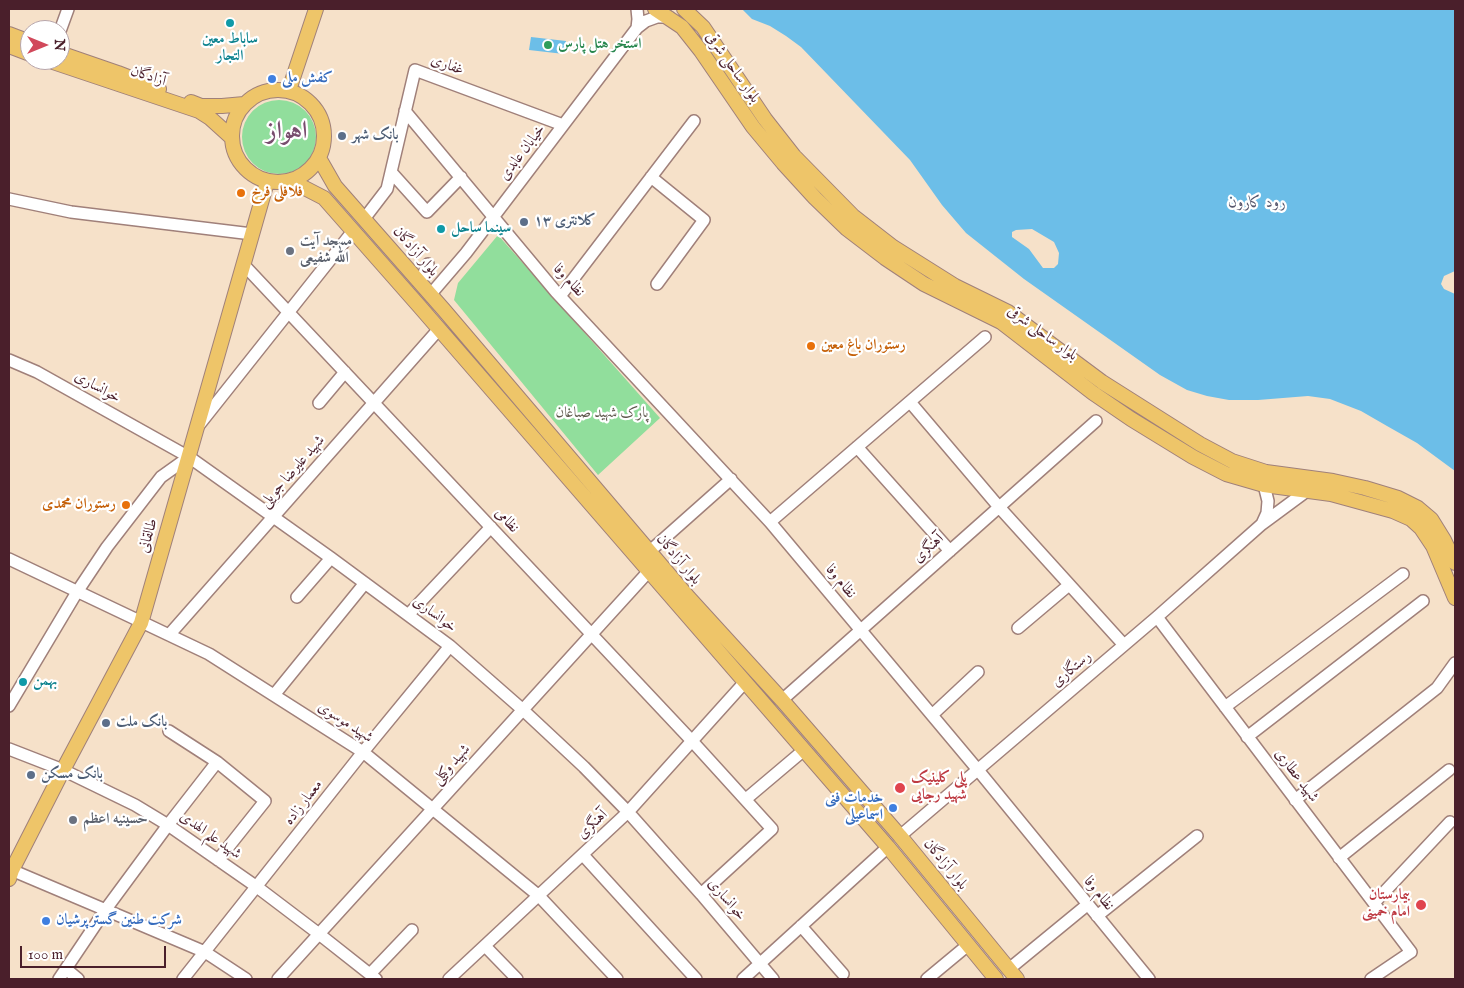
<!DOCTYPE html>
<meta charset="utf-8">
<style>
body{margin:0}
#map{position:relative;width:1464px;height:988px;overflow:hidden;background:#f6e1c9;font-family:"IM FELL English",serif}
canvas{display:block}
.frame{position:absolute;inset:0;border:10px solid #4a1f2b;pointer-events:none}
.north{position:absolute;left:20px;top:20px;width:50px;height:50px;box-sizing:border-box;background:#fff;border:1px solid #b7a5aa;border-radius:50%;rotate:90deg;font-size:14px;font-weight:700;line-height:20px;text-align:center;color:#4a1f2b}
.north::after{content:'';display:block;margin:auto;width:18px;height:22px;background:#d1495b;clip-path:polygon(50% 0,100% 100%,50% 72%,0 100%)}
.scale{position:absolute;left:20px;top:946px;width:146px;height:22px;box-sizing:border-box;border:2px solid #4a1f2b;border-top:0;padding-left:6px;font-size:15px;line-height:18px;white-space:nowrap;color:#4a1f2b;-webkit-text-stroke:4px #fff;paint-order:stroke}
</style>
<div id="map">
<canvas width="1464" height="988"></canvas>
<div class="frame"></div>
<div class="north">N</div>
<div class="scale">100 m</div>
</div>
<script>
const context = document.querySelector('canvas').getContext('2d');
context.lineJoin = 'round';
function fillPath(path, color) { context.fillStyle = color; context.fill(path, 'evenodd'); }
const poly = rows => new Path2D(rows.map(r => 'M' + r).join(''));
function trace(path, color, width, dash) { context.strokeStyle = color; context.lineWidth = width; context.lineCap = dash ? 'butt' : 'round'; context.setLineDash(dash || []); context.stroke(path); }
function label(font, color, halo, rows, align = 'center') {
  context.font = font + ' "IM FELL English",Amiri,serif'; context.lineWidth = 4.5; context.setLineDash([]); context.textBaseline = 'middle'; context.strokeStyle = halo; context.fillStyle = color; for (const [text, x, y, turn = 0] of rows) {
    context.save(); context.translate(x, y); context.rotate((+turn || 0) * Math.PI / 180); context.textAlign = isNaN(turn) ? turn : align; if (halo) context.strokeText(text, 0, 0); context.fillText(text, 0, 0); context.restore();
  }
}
const green = poly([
 '242 137a37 37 0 1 1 74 0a37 37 0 1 1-74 0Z',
 [498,235,660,418,598,475,454,300,458,283]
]);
const water = poly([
 [742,9,1455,9,1455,271,1444,276,1441,284,1444,289,1455,294,1455,471,1417,443,1387,426,1361,411,1330,399,1308,396,1258,400,1229,400,1207,396,1187,390,1160,375,1024,279,966,233,942,205,910,160,801,47,786,36,770,26,752,19],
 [1016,230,1032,229,1054,242,1059,253,1058,264,1054,268,1043,268,1029,249,1012,237,1012,232],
 [531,37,566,41,564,54,529,50]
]);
const minor = poly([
 [637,28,638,19,637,9],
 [60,31,68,9],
 [405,111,556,292,770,522,978,770,1149,979],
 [391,172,427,212,461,177],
 [651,177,704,220,657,284],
 [9,199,71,212,252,234],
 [364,219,387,189,415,70,563,125],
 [243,264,692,741,772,829,701,894],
 [420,283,428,264],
 [430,295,466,253,637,28,646,21,657,17,669,17],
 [561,295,694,121],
 [9,360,37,372,189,457,331,558,450,646,523,710,584,767,628,812,701,894,773,979],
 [910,402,999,507,1124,645],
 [319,403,345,372],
 [199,425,353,231],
 [857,447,950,551],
 [770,522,985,337],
 [1262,524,1267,513,1268,501,1264,485],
 [650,551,731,479],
 [9,559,209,654,363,752,539,896,617,979],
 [297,597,331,558],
 [408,615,491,527],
 [1157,617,1411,952,1371,979],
 [1018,628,1069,585],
 [169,635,439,329],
 [274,695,365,583],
 [782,700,1096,421],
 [9,706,77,592,107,547,161,477,189,457],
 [1225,707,1403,574],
 [932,715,978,672],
 [169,731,217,762,265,801,218,860],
 [1247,737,1423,601],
 [9,749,63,770,135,805,168,825,257,887,319,934,376,979],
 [746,799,804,750],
 [1295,800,1437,688,1455,663],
 [900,836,1157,617,1262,524,1308,490],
 [583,855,696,979],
 [1339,858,1449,770],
 [9,869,205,952,246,979],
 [1374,903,1450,822],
 [1097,916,1197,836],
 [801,926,843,974],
 [485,946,517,979],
 [66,969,78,979],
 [1009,969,1087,905],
 [370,974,412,930],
 [59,979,106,909,168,825,217,762],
 [183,979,363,752,450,646],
 [278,979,649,571],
 [449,979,628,812,745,682],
 [743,979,888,847],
 [927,979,968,945]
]);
const major = poly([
 [655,9,682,27,701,51,753,127,783,163,815,198,847,229,885,258,924,284,1001,322,1093,393,1131,419,1193,457,1226,474,1264,485,1331,494,1393,511,1411,519,1421,528,1433,546,1455,598],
 [684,9,703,27,765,119,794,156,853,216,893,247,955,286,1008,312,1102,382,1200,444,1232,461,1266,472,1333,481,1365,488,1398,498,1418,508,1431,519,1444,540,1455,563],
 [9,34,30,42],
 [9,46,30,54],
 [60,53,118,73,159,89],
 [47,60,199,111,210,118,231,137],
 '232 136a46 46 0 1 1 92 0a46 46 0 1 1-92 0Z',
 [289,90,316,9],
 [191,102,201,106,222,106,244,104],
 [319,158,335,186,444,310,689,598,782,700,900,836,1017,979],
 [291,181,324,198,420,307,888,847,996,979],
 [9,879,12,870,63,770,141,623,267,182]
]);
const markers = [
 [230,23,5,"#0f9aa8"],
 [548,45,5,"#2e9e5b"],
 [272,79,5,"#3f7fe0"],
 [342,136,5,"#5c6f8a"],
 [241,193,5,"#e8710a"],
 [524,222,5,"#5c6f8a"],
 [441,229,5,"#0f9aa8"],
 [290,251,5,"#6b7280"],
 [811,346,5,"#e8710a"],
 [126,505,5,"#e8710a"],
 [23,682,5,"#0f9aa8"],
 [106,723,5,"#5c6f8a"],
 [31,775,5,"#5c6f8a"],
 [900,788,6,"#e0444e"],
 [893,808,5,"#3f7fe0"],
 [73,820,5,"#6b7280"],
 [1421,905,6,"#e0444e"],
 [46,921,5,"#3f7fe0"]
];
const cultureNames = [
 ["ساباط معین",230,40,"center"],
 ["التجار",230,57,"center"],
 ["سینما ساحل",451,229],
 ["بهمن",33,682]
];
const leisureNames = [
 ["استخر هتل پارس",558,45]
];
const streetNames = [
 ["غفاری",447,66,20],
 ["بلوار ساحلی شرقی",732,68,55],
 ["آزادگان",148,77,18],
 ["خیابان عابدی",523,153,-53],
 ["بلوار آزادگان",415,252,49],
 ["نظام وفا",568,281,47],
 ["بلوار ساحلی شرقی",1042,334,36],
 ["خوانساری",97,388,29],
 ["شهید علیرضا جویلی",293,472,-49],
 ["نظامی",506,521,47],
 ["طالقانی",149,536,-74],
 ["آهنگری",929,549,-42],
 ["بلوار آزادگان",678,560,50],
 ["نظام وفا",840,582,50],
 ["خوانساری",434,615,37],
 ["رستگاری",1072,670,-40],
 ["شهید موسوی",345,723,33],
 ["شهید وکیلی",452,765,-48],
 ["شهید عطاری",1296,776,53],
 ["معمار زاده",304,803,-52],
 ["آهنگری",593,825,-43],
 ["شهید علم الهدی",210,836,35],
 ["بلوار آزادگان",945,865,51],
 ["نظام وفا",1098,894,51],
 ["خوانساری",726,900,50]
];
const shopNames = [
 ["کفش ملی",282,79],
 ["خدمات فنی",883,799,"right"],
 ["اسماعیلی",883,816,"right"],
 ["شرکت طنین گستر پرشیان",56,921]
];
const serviceNames = [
 ["بانک شهر",352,136],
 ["کلانتری ۱۳",534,222],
 ["بانک ملت",116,723],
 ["بانک مسکن",41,775]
];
const foodNames = [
 ["فلافلی فرخ",251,193],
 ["رستوران باغ معین",821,346],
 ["رستوران محمدی",116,505,"right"]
];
const worshipNames = [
 ["مسجد آیت",300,242],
 ["الله شفیعی",300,259],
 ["حسینیه اعظم",83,820]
];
const parkNames = [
 ["پارک شهید صباغان",602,414]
];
const healthNames = [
 ["پلی کلینیک",911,779],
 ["شهید رجایی",911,796],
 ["بیمارستان",1410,896,"right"],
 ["امام خمینی",1410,913,"right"]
];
const waterNames = [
 ["رود کارون",1257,204]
];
const townNames = [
 ["اهواز",287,133]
];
fillPath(green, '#91de9c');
fillPath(water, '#6cbee8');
trace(minor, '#a0807a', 14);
trace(major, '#a0807a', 16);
trace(minor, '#fff', 11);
trace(major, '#eec569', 14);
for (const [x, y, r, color] of markers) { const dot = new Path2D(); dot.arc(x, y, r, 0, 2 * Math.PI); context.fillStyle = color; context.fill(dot); trace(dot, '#fff', 2); }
label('bold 15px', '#0d838f', '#fff', cultureNames, 'left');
label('bold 15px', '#27864d', '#fff', leisureNames, 'left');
label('15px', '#4a1f2b', '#fff', streetNames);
label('bold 15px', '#366cbe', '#fff', shopNames, 'left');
label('bold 15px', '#4e5e75', '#fff', serviceNames, 'left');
label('bold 15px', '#c56008', '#fff', foodNames, 'left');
label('bold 15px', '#5b616d', '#fff', worshipNames, 'left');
label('15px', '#5f584d', '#fff', parkNames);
label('bold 15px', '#be3a42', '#fff', healthNames, 'left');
label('italic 16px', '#56576d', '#fff', waterNames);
label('bold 25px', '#784e6e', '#fff', townNames);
</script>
